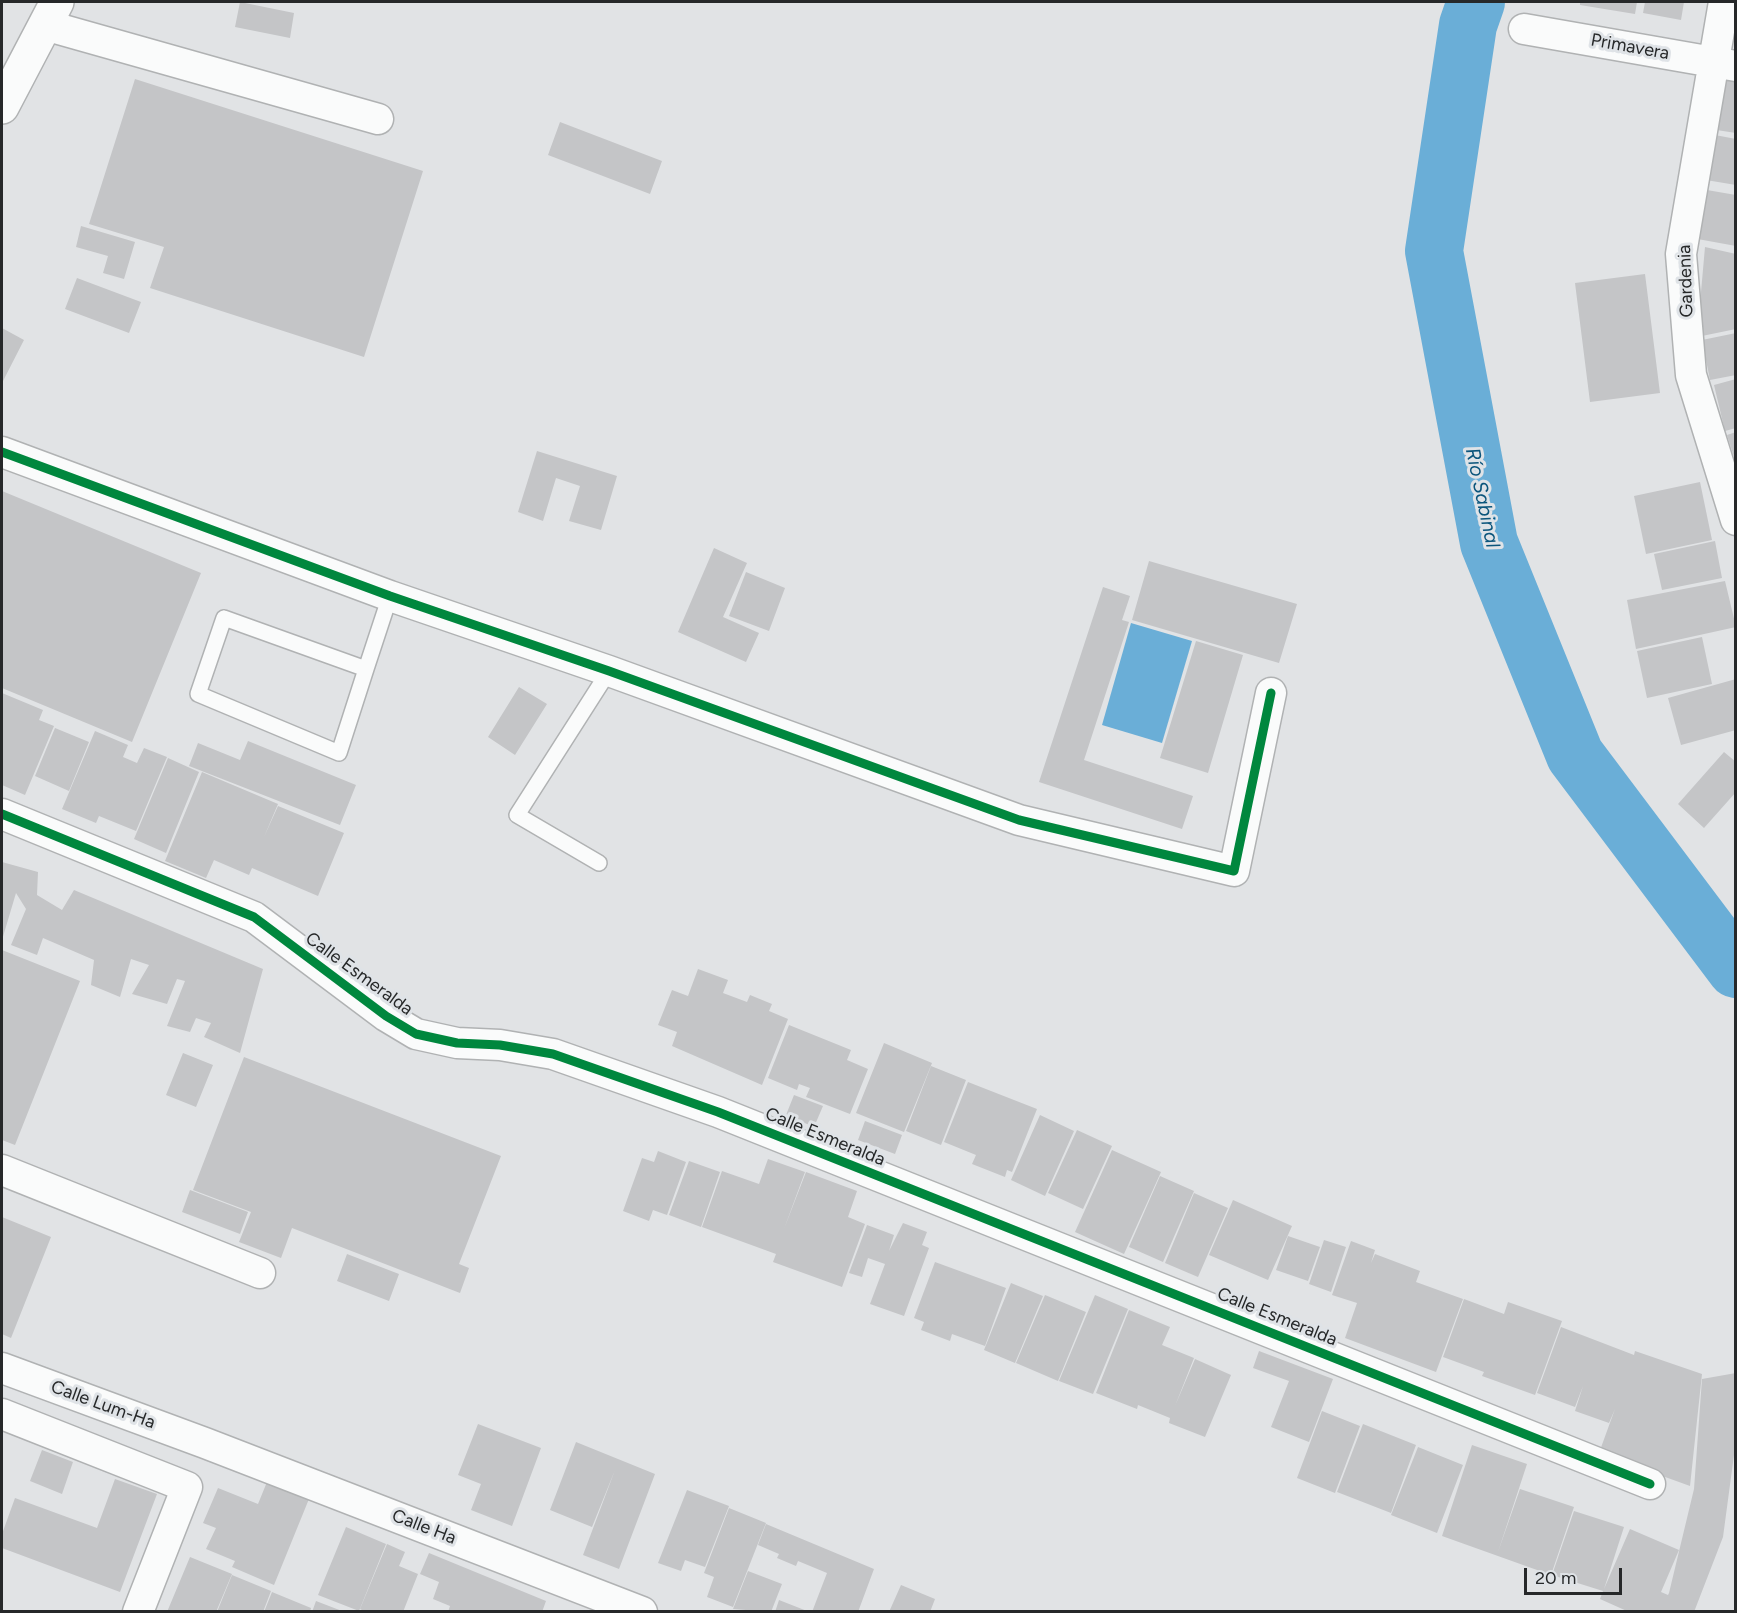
<!DOCTYPE html>
<meta charset="utf-8">
<style>
body{margin:0}
#map{position:relative;width:1737px;height:1613px;overflow:hidden;background:#e1e3e5;font-family:Figtree,sans-serif}
canvas{display:block}
.frame{position:absolute;inset:0;border:3px solid #262829;pointer-events:none}
.scale{position:absolute;left:1524px;top:1568px;width:98px;height:27px;box-sizing:border-box;border:3px solid #262829;border-top:0;padding-left:8px;font-size:18px;line-height:21px;white-space:nowrap;color:#262829;-webkit-text-stroke:4px #dfe3e7;paint-order:stroke}
</style>
<div id="map">
<canvas width="1737" height="1613"></canvas>
<div class="frame"></div>
<div class="scale">20 m</div>
</div>
<script>
const context = document.querySelector('canvas').getContext('2d');
context.lineJoin = 'round';
function fillPath(path, color) { context.fillStyle = color; context.fill(path, 'evenodd'); }
const poly = rows => new Path2D(rows.map(r => 'M' + r).join(''));
function trace(path, color, width, dash) { context.strokeStyle = color; context.lineWidth = width; context.lineCap = dash ? 'butt' : 'round'; context.setLineDash(dash || []); context.stroke(path); }
function label(font, color, halo, rows, align = 'center') {
  context.font = font + ' Figtree,sans-serif'; context.lineWidth = 6; context.setLineDash([]); context.textBaseline = 'middle'; context.strokeStyle = halo; context.fillStyle = color; for (const [text, x, y, turn = 0] of rows) {
    context.save(); context.translate(x, y); context.rotate((+turn || 0) * Math.PI / 180); context.textAlign = isNaN(turn) ? turn : align; if (halo) context.strokeText(text, 0, 0); context.fillText(text, 0, 0); context.restore();
  }
}
const water = poly([
 [1131,623,1192,641,1162,743,1102,725]
]);
const river = poly([
 [1476,2,1468,25,1434,251,1489,543,1575,755,1736,969]
]);
const building = poly([
 [240,2,294,13,290,38,235,27],
 [1580,2,1637,2,1635,14,1580,5],
 [1645,2,1684,2,1681,20,1643,13],
 [1720,68,1736,71,1736,133,1710,129],
 [135,79,423,171,364,357,150,288,164,247,89,224],
 [560,122,662,161,650,194,548,155],
 [1715,135,1736,139,1736,185,1706,180],
 [1701,189,1736,195,1736,246,1692,238],
 [81,226,135,242,124,279,103,273,108,256,76,247],
 [1705,247,1736,254,1736,329,1697,337],
 [1645,274,1660,393,1590,402,1575,283],
 [77,278,141,302,129,333,65,309],
 [2,328,24,340,2,383],
 [1736,333,1736,375,1710,380,1702,340],
 [1736,379,1736,428,1725,431,1714,385],
 [1736,432,1736,460,1735,460,1727,435],
 [537,451,617,476,601,530,569,521,580,486,556,478,543,521,518,512],
 [1700,482,1712,540,1646,554,1634,496],
 [2,491,201,573,132,742,2,688],
 [1715,541,1722,578,1662,590,1654,554],
 [714,548,747,563,723,617,759,633,746,662,678,632],
 [1149,561,1297,604,1279,663,1132,620],
 [746,572,785,588,769,631,729,616],
 [1725,581,1736,627,1636,649,1627,600],
 [1103,587,1130,596,1122,620,1129,622,1084,760,1193,796,1182,829,1039,782],
 [1702,637,1712,684,1647,698,1637,651],
 [1196,641,1243,655,1208,773,1160,758],
 [1736,679,1736,730,1681,745,1668,698],
 [519,687,547,704,515,755,488,737],
 [2,693,43,710,39,720,54,726,25,795,2,785],
 [55,728,89,742,69,791,35,776],
 [95,731,128,745,123,757,137,763,144,748,167,757,136,831,99,816,96,823,62,809],
 [248,741,356,785,340,825,189,766,198,743,240,760],
 [1724,752,1736,762,1736,792,1704,828,1678,804],
 [168,758,199,772,166,853,134,839],
 [202,772,278,804,264,837,278,806,344,833,318,896,252,868,249,875,214,860,206,878,165,861],
 [2,862,38,872,37,895,62,910,74,890,263,969,240,1053,204,1037,211,1023,196,1018,190,1032,167,1026,185,981,177,979,167,1004,132,994,149,965,131,959,120,997,91,985,94,960,43,938,37,955,11,945,26,909,16,893,2,940],
 [2,950,80,981,15,1145,2,1140],
 [698,969,728,980,723,993,747,1002,750,995,772,1004,769,1011,788,1019,762,1085,672,1046,677,1032,658,1025,672,990,688,996],
 [789,1025,851,1050,847,1060,868,1069,850,1114,806,1097,810,1088,799,1084,797,1090,768,1078],
 [884,1043,932,1063,904,1132,856,1113],
 [183,1053,213,1065,196,1107,166,1095],
 [244,1057,501,1156,459,1264,469,1268,460,1293,292,1228,281,1258,239,1242,251,1212,193,1190],
 [931,1066,966,1080,941,1145,906,1131],
 [968,1082,1037,1109,1012,1172,1007,1170,1005,1177,972,1164,976,1155,944,1142],
 [794,1095,823,1106,814,1127,786,1115],
 [1040,1115,1074,1131,1045,1196,1011,1180],
 [865,1121,902,1135,895,1154,858,1140],
 [1077,1130,1112,1146,1083,1209,1048,1193],
 [1112,1150,1161,1172,1124,1254,1075,1232],
 [658,1151,686,1162,667,1215,653,1210,649,1221,623,1211,642,1158,654,1162],
 [768,1159,805,1172,784,1229,806,1172,857,1191,848,1217,865,1224,842,1287,773,1262,776,1254,702,1227,722,1171,759,1184],
 [689,1161,720,1172,701,1227,669,1215],
 [1160,1176,1194,1191,1163,1262,1129,1247],
 [190,1190,248,1212,240,1234,182,1212],
 [1194,1193,1228,1208,1198,1277,1165,1263],
 [1233,1200,1292,1226,1268,1280,1209,1255],
 [2,1217,51,1237,11,1338,2,1334],
 [903,1223,927,1232,922,1245,929,1248,904,1316,870,1304,885,1264,868,1258,862,1277,849,1273,867,1225,894,1235,889,1251],
 [1288,1236,1320,1247,1308,1281,1276,1270],
 [1324,1240,1346,1247,1331,1292,1309,1284],
 [1351,1241,1375,1250,1371,1263,1375,1254,1420,1271,1416,1282,1463,1299,1436,1372,1345,1338,1357,1303,1332,1295],
 [347,1254,399,1274,389,1301,337,1281],
 [935,1262,1006,1288,985,1346,952,1334,950,1341,921,1330,924,1322,914,1318],
 [1011,1283,1043,1296,1015,1363,984,1350],
 [1045,1295,1086,1312,1058,1381,1016,1363],
 [1095,1295,1128,1309,1093,1394,1059,1381],
 [1464,1299,1504,1314,1508,1302,1562,1321,1535,1395,1482,1376,1484,1372,1443,1357],
 [1129,1310,1170,1327,1162,1345,1194,1358,1175,1406,1195,1359,1231,1375,1205,1437,1169,1423,1170,1418,1138,1405,1137,1409,1096,1393],
 [1561,1327,1634,1355,1635,1351,1702,1374,1690,1486,1599,1453,1615,1409,1609,1423,1575,1411,1583,1386,1575,1407,1537,1393],
 [1259,1351,1333,1379,1309,1442,1271,1427,1289,1381,1253,1368],
 [1736,1373,1736,1440,1723,1537,1694,1612,1629,1612,1600,1599,1603,1591,1552,1575,1574,1511,1624,1527,1604,1589,1630,1529,1679,1550,1661,1592,1668,1595,1669,1593,1694,1489,1702,1379],
 [1322,1411,1360,1426,1335,1493,1297,1478],
 [478,1424,541,1448,512,1526,471,1510,481,1484,458,1475],
 [1363,1424,1416,1445,1391,1513,1337,1492],
 [576,1442,655,1474,619,1569,583,1555,615,1470,592,1527,550,1510],
 [1472,1445,1527,1464,1498,1552,1520,1489,1574,1507,1551,1575,1442,1536],
 [1418,1447,1463,1465,1437,1533,1391,1515],
 [42,1450,73,1462,62,1494,30,1481],
 [269,1477,311,1494,274,1585,232,1567,235,1561,206,1549,216,1528,203,1523,218,1488,258,1504],
 [115,1479,157,1494,120,1592,2,1548,2,1534,15,1498,97,1528],
 [687,1490,729,1506,705,1567,685,1560,681,1571,658,1563],
 [729,1508,766,1523,733,1607,707,1597,714,1577,704,1573],
 [766,1524,874,1569,858,1612,812,1612,827,1573,798,1561,796,1566,777,1558,779,1554,758,1545],
 [346,1527,386,1544,359,1611,318,1595],
 [387,1544,405,1552,399,1566,418,1574,403,1612,366,1612,360,1609],
 [429,1553,546,1601,542,1612,448,1612,450,1606,433,1599,439,1582,420,1574],
 [190,1557,232,1574,216,1612,167,1612],
 [748,1571,782,1584,771,1612,733,1609],
 [232,1575,271,1591,263,1612,217,1612],
 [901,1585,935,1599,930,1612,889,1612],
 [272,1592,311,1608,310,1612,264,1612],
 [779,1600,807,1611,807,1612,775,1612],
 [316,1601,342,1611,342,1612,312,1612]
]);
const service = poly([
 [224,618,366,669,339,753,198,694,224,618],
 [366,669,390,596],
 [599,863,517,815,609,671]
]);
const minor = poly([
 [1724,2,1681,254,1691,375,1736,520],
 [45,25,378,119],
 [1524,29,1736,66],
 [2,452,390,596,609,671,1019,820,1234,871,1271,693],
 [2,814,254,917,386,1016,416,1034,457,1043,500,1045,553,1054,718,1112,1650,1484],
 [2,1170,260,1273],
 [2,1368,205,1443,642,1612],
 [2,1414,187,1487,138,1612]
]);
const primary = poly([
 [2,107,57,2]
]);
const cycleway = poly([
 [2,452,390,596,609,671,1019,820,1234,871,1271,693],
 [2,814,254,917,386,1016,416,1034,457,1043,500,1045,553,1054,718,1112,1650,1484]
]);
const streetNames = [
 ["Primavera",1630,47,10],
 ["Gardenia",1686,281,-92],
 ["Calle Esmeralda",359,974,36],
 ["Calle Esmeralda",825,1137,22],
 ["Calle Esmeralda",1277,1317,22],
 ["Calle Lum-Ha",103,1405,20],
 ["Calle Ha",424,1527,21]
];
const waterNames = [
 ["Río Sabinal",1482,498,78]
];
fillPath(water, '#6aaed7');
trace(river, '#6aaed7', 58);
fillPath(building, '#c4c5c7');
trace(service, '#b0b2b3', 18);
trace(minor, '#b0b2b3', 33);
trace(primary, '#b0b2b3', 36);
trace(service, '#fafbfb', 15);
trace(minor, '#fafbfb', 30);
trace(primary, '#fafbfb', 33);
trace(cycleway, '#00873e', 9);
label('18px', '#262829', '#dfe3e7', streetNames);
label('italic 20px', '#0b557c', '#dfe3e7', waterNames);
</script>
